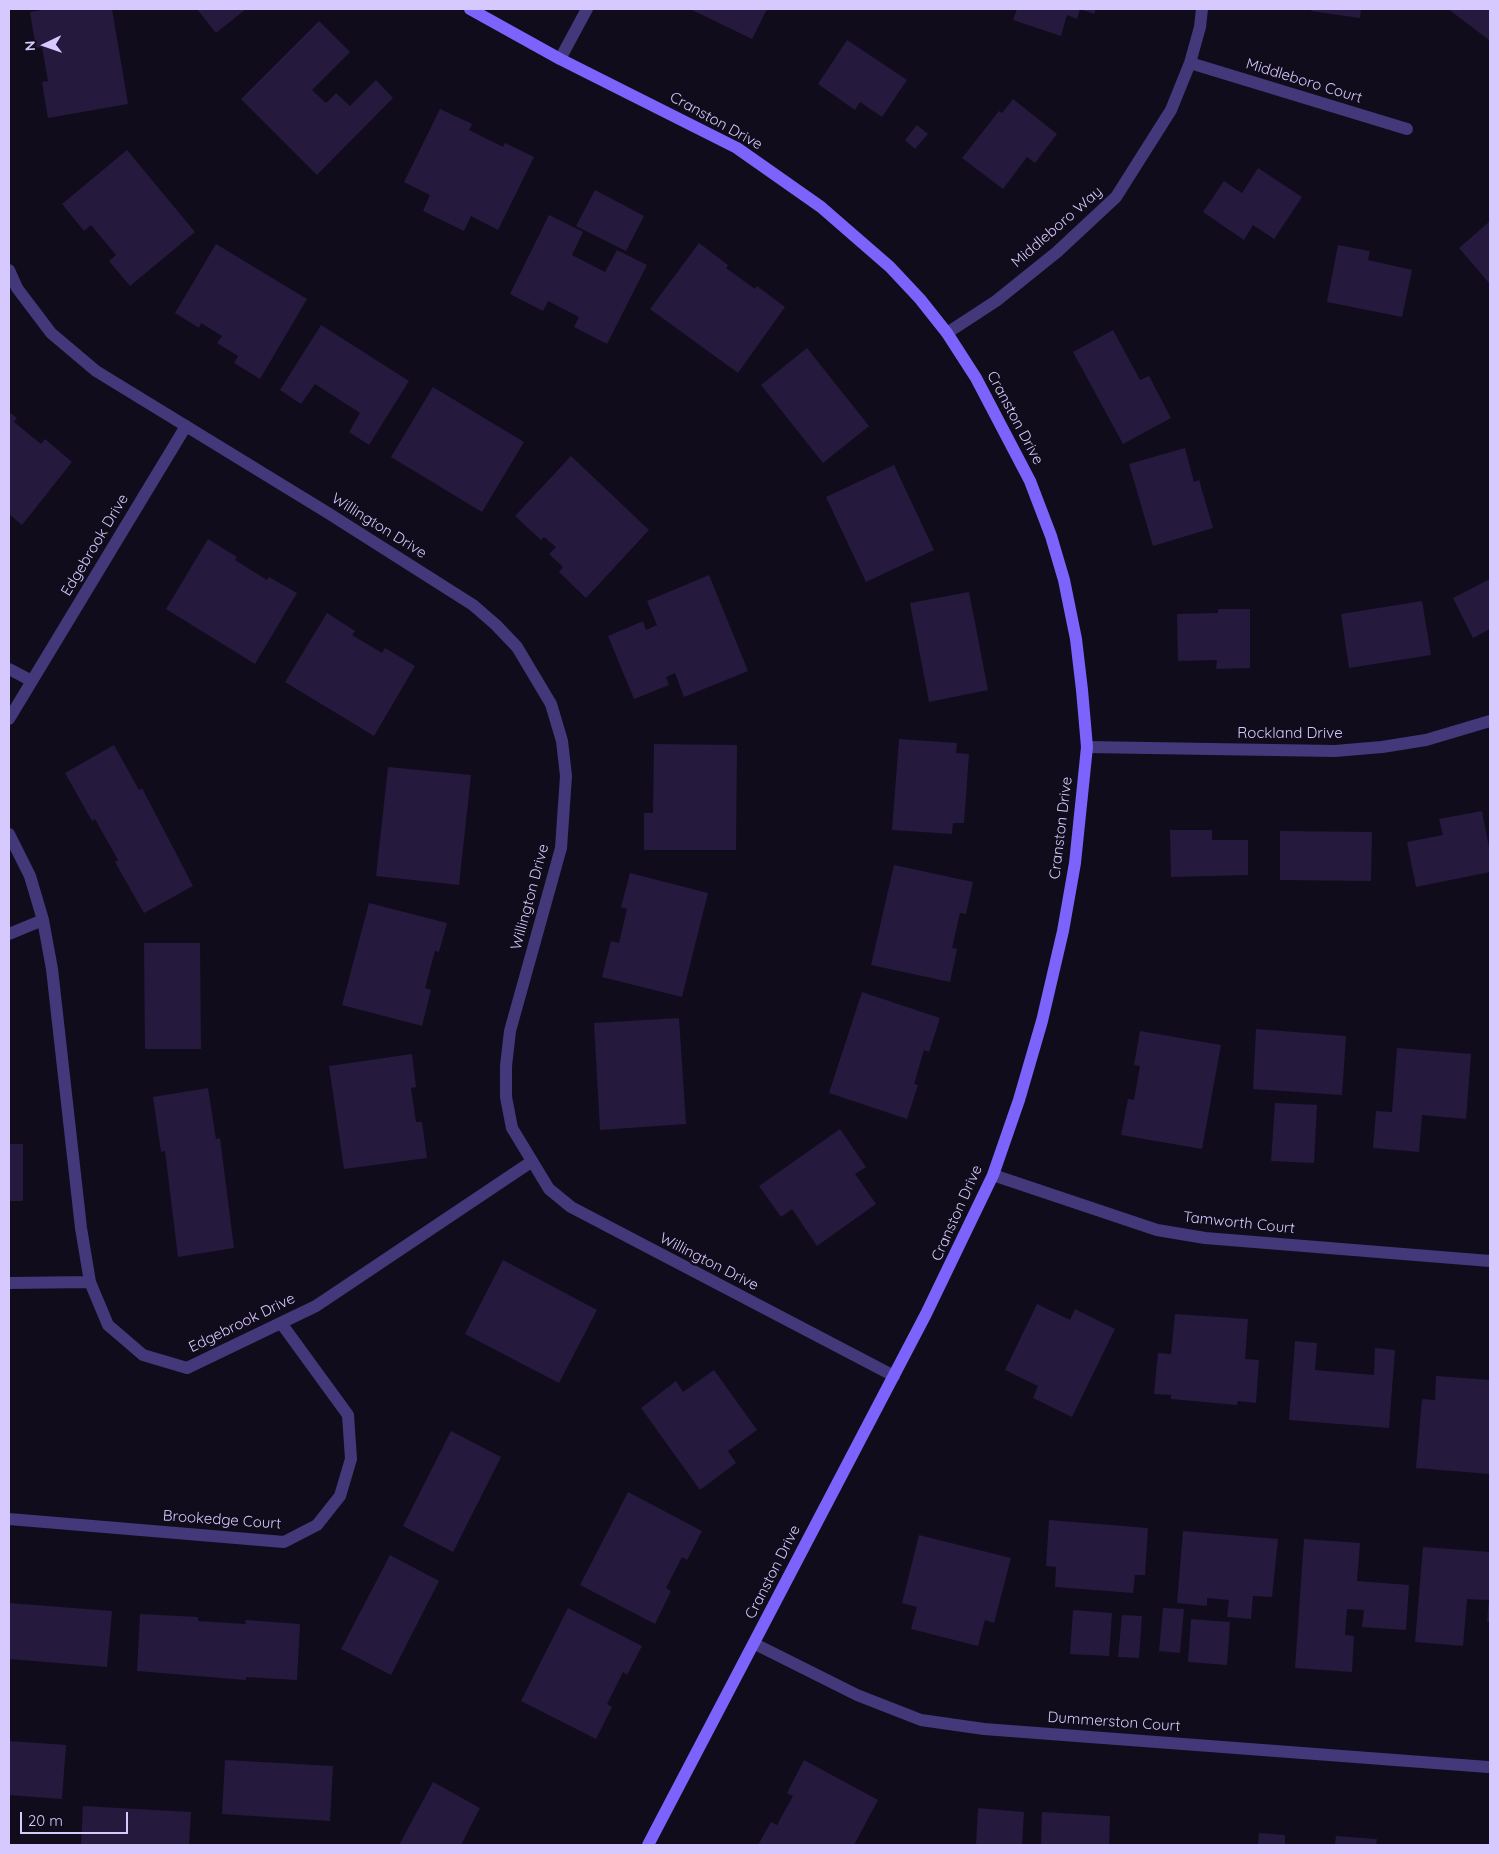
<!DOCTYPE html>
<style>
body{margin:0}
#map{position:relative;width:1499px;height:1854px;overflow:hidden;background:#110c1c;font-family:Quicksand,sans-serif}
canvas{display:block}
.frame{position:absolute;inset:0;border:10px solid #d6c9fd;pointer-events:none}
.north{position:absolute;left:20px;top:20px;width:50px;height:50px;-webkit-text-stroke:4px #110c1c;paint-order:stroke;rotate:267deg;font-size:14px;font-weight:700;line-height:20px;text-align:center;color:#d6c9fd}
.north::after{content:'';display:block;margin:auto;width:18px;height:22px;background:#d6c9fd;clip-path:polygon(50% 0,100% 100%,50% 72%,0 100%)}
.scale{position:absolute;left:20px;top:1812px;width:108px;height:22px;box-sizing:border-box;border:2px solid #d6c9fd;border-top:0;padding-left:6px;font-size:15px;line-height:18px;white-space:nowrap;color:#d6c9fd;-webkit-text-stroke:4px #110c1c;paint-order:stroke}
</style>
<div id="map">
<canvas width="1499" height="1854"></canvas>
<div class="frame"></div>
<div class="north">N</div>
<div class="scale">20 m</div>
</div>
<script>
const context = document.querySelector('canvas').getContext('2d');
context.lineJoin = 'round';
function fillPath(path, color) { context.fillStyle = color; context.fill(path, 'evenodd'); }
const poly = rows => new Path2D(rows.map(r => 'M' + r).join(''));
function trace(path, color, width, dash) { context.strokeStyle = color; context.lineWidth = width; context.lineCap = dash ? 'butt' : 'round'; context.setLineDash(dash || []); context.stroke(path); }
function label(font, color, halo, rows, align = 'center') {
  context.font = font + ' Quicksand,sans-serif'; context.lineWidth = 5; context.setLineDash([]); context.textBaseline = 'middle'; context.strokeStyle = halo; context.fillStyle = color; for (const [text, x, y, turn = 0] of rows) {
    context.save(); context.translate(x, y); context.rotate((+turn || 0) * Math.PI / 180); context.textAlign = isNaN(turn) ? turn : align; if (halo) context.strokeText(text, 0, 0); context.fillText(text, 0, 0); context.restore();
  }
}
const building = poly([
 [49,9,112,9,128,104,48,118,42,82,48,81,42,47,36,48,30,12],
 [197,9,246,9,216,33],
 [690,9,767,9,752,39],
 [1017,9,1096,9,1094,14,1080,9,1077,19,1067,15,1061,36,1013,20],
 [1312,9,1361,9,1360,18,1311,11],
 [1448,9,1490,9,1490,39,1489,40],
 [319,21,350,52,312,90,326,103,336,93,350,106,376,80,393,98,317,175,241,99],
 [847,40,907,80,882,117,860,102,855,110,818,84],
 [1013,99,1057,134,1035,163,1027,157,1003,189,962,158,999,111,1002,113],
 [440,109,472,124,469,130,503,147,505,143,534,157,498,230,471,216,464,231,423,211,430,195,404,182],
 [917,125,928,134,915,149,905,140],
 [127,150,195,232,130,286,109,261,116,255,91,225,84,231,62,204],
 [1258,168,1302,197,1274,239,1253,225,1244,240,1203,212,1224,181,1242,193],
 [595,190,644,216,626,251,576,226],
 [549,215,583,232,572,255,605,272,617,250,647,265,607,344,574,327,579,317,548,301,543,311,510,294],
 [1490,221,1490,284,1459,248],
 [699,243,728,265,726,268,755,289,757,286,785,307,738,373,650,309],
 [216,244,307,299,260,379,234,363,238,356,217,343,222,336,201,323,199,328,175,313],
 [1338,245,1370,251,1368,260,1412,270,1402,317,1327,302],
 [321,325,409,381,369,445,349,432,360,413,315,384,301,404,280,390],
 [1113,330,1140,380,1149,376,1171,418,1123,444,1073,352],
 [807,348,869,426,823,463,761,385],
 [433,387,524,442,482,512,391,457],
 [9,412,17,418,14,422,41,444,45,439,72,462,22,525,9,514],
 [1185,448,1194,482,1199,480,1213,528,1153,546,1129,464],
 [571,456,649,530,586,598,559,572,563,567,549,554,556,547,544,537,541,540,515,516],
 [894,465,934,550,866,582,826,497],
 [208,539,237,557,235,560,267,580,269,577,297,593,255,664,166,609],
 [709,575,748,671,684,697,675,673,666,677,669,685,634,699,608,636,643,621,646,630,657,625,647,601],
 [1490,579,1490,629,1473,638,1453,598],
 [969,592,988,690,929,702,910,603],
 [1422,601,1431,655,1349,668,1341,614],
 [1218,609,1250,609,1250,668,1216,669,1217,660,1178,661,1177,614,1218,613],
 [327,613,355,631,352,635,382,653,385,648,415,666,374,736,285,682],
 [899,739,957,743,956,753,969,754,964,823,953,823,952,834,892,830],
 [654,744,737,745,736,850,644,850,644,813,653,813],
 [114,745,139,790,142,788,193,886,144,913,115,862,118,860,95,819,92,821,65,773],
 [388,767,471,775,459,885,376,876],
 [1482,811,1490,853,1490,872,1416,887,1407,842,1443,835,1439,819],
 [1170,830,1212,830,1212,840,1248,840,1248,875,1171,877],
 [1280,831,1372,832,1371,881,1280,880],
 [894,865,973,882,966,914,960,913,952,948,957,949,950,982,871,965],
 [630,873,708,893,682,997,602,977,611,941,619,943,627,909,621,907],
 [369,903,447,923,439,952,435,951,425,988,431,990,422,1026,342,1005],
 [144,943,200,943,201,1049,145,1049],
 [862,992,940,1018,929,1052,924,1050,914,1084,918,1085,907,1119,829,1093],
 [679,1018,686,1124,600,1130,594,1023],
 [1256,1029,1346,1036,1342,1095,1253,1089],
 [1140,1031,1221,1045,1202,1149,1121,1135,1128,1099,1134,1100,1140,1066,1134,1065],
 [1397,1048,1471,1054,1466,1119,1422,1115,1419,1152,1373,1148,1376,1111,1392,1112],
 [412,1054,416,1087,411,1088,416,1122,422,1122,427,1158,344,1169,329,1066],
 [208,1088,216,1139,220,1138,234,1248,178,1257,165,1151,161,1152,153,1097],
 [1275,1103,1317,1105,1314,1163,1271,1161],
 [840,1129,866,1167,855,1174,876,1204,817,1246,792,1209,781,1217,759,1186],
 [9,1144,23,1144,23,1201,9,1201],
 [503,1260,597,1310,559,1383,465,1334],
 [1037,1304,1070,1320,1075,1309,1115,1329,1072,1417,1033,1398,1038,1386,1005,1370],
 [1175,1314,1248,1319,1245,1359,1259,1360,1256,1403,1238,1401,1237,1405,1171,1399,1171,1395,1154,1394,1158,1353,1171,1354],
 [1295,1341,1317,1343,1315,1370,1374,1375,1375,1348,1395,1350,1389,1428,1289,1420],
 [714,1370,757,1430,728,1451,736,1463,700,1490,641,1408,676,1381,683,1392],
 [1436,1376,1490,1380,1490,1474,1416,1468,1422,1399,1435,1400],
 [451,1431,501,1457,453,1552,403,1526],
 [628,1492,702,1531,687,1560,682,1557,666,1588,671,1591,655,1624,580,1585],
 [1049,1520,1148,1528,1145,1575,1135,1575,1133,1593,1055,1587,1056,1567,1046,1566],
 [1183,1531,1278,1539,1272,1597,1253,1596,1251,1619,1227,1617,1229,1600,1207,1598,1207,1606,1177,1603],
 [919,1535,1011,1558,994,1623,985,1620,978,1646,911,1629,917,1607,902,1603],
 [1304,1539,1360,1543,1357,1581,1409,1585,1406,1630,1362,1627,1364,1610,1347,1609,1345,1635,1354,1636,1352,1672,1295,1668],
 [1423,1547,1490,1552,1490,1622,1487,1622,1489,1600,1467,1599,1463,1646,1415,1642],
 [390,1555,439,1581,391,1675,341,1649],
 [9,1603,112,1611,107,1667,9,1659],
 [568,1608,642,1646,627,1675,623,1672,607,1704,612,1707,596,1739,521,1701],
 [1163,1608,1184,1609,1180,1653,1159,1651],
 [1073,1610,1112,1613,1109,1656,1070,1654],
 [140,1614,198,1617,198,1621,246,1624,245,1620,300,1624,297,1680,246,1677,246,1680,137,1671],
 [1122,1615,1142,1616,1139,1658,1118,1657],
 [1191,1619,1230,1622,1227,1665,1188,1662],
 [9,1741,66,1745,62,1799,9,1795],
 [225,1760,333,1766,330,1821,222,1814],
 [804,1760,878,1800,854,1845,758,1845,771,1822,777,1825,793,1796,787,1793],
 [433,1782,480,1808,461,1845,399,1845],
 [83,1806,191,1812,189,1845,81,1845],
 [978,1808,1024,1812,1022,1845,976,1845],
 [1042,1812,1110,1816,1109,1845,1041,1845],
 [1259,1833,1285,1835,1285,1845,1258,1845],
 [1336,1836,1377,1839,1376,1845,1335,1845]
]);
const street = poly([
 [560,59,587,9],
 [1190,63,1407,129],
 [9,270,17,288,51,333,96,371,328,513,473,605,496,625,517,647,551,704,562,741,566,776,561,848,510,1031,506,1066,506,1097,512,1128,549,1189,571,1207,894,1376],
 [947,333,996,301,1057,252,1116,197,1171,110,1190,63,1200,27,1202,9],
 [9,669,32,681],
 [9,719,186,426],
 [1087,747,1335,751,1382,747,1426,740,1490,721],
 [9,834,30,876,43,920,52,969,81,1228,90,1282,108,1325,143,1355,187,1368,316,1306,531,1162],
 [9,934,43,920],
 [993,1175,1157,1230,1205,1238,1490,1261],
 [9,1283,90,1282],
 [9,1519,284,1542,317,1525,340,1496,351,1459,348,1415,281,1323],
 [755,1644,857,1695,921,1720,984,1729,1488,1767]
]);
const secondary = poly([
 [470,9,560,59,737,148,821,207,890,267,920,299,947,333,976,378,1030,481,1051,536,1064,580,1076,639,1082,690,1087,747,1075,863,1063,931,1042,1021,1019,1100,993,1175,926,1314,648,1845]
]);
const streetNames = [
 ["Middleboro Court",1304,81,17],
 ["Cranston Drive",716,121,29],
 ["Middleboro Way",1057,227,-41],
 ["Cranston Drive",1015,418,62],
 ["Willington Drive",379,526,32],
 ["Edgebrook Drive",95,545,-59],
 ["Rockland Drive",1290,733],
 ["Cranston Drive",1061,828,-83],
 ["Willington Drive",530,897,-75],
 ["Cranston Drive",957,1213,-66],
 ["Tamworth Court",1239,1223,6],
 ["Willington Drive",709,1262,27],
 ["Edgebrook Drive",242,1323,-26],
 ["Brookedge Court",222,1520,4],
 ["Cranston Drive",773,1572,-63],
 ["Dummerston Court",1114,1722,4]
];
fillPath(building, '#25193d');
trace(street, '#43387a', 12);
trace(secondary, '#7b63fb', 12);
label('15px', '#d6c9fd', '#110c1c', streetNames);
</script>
